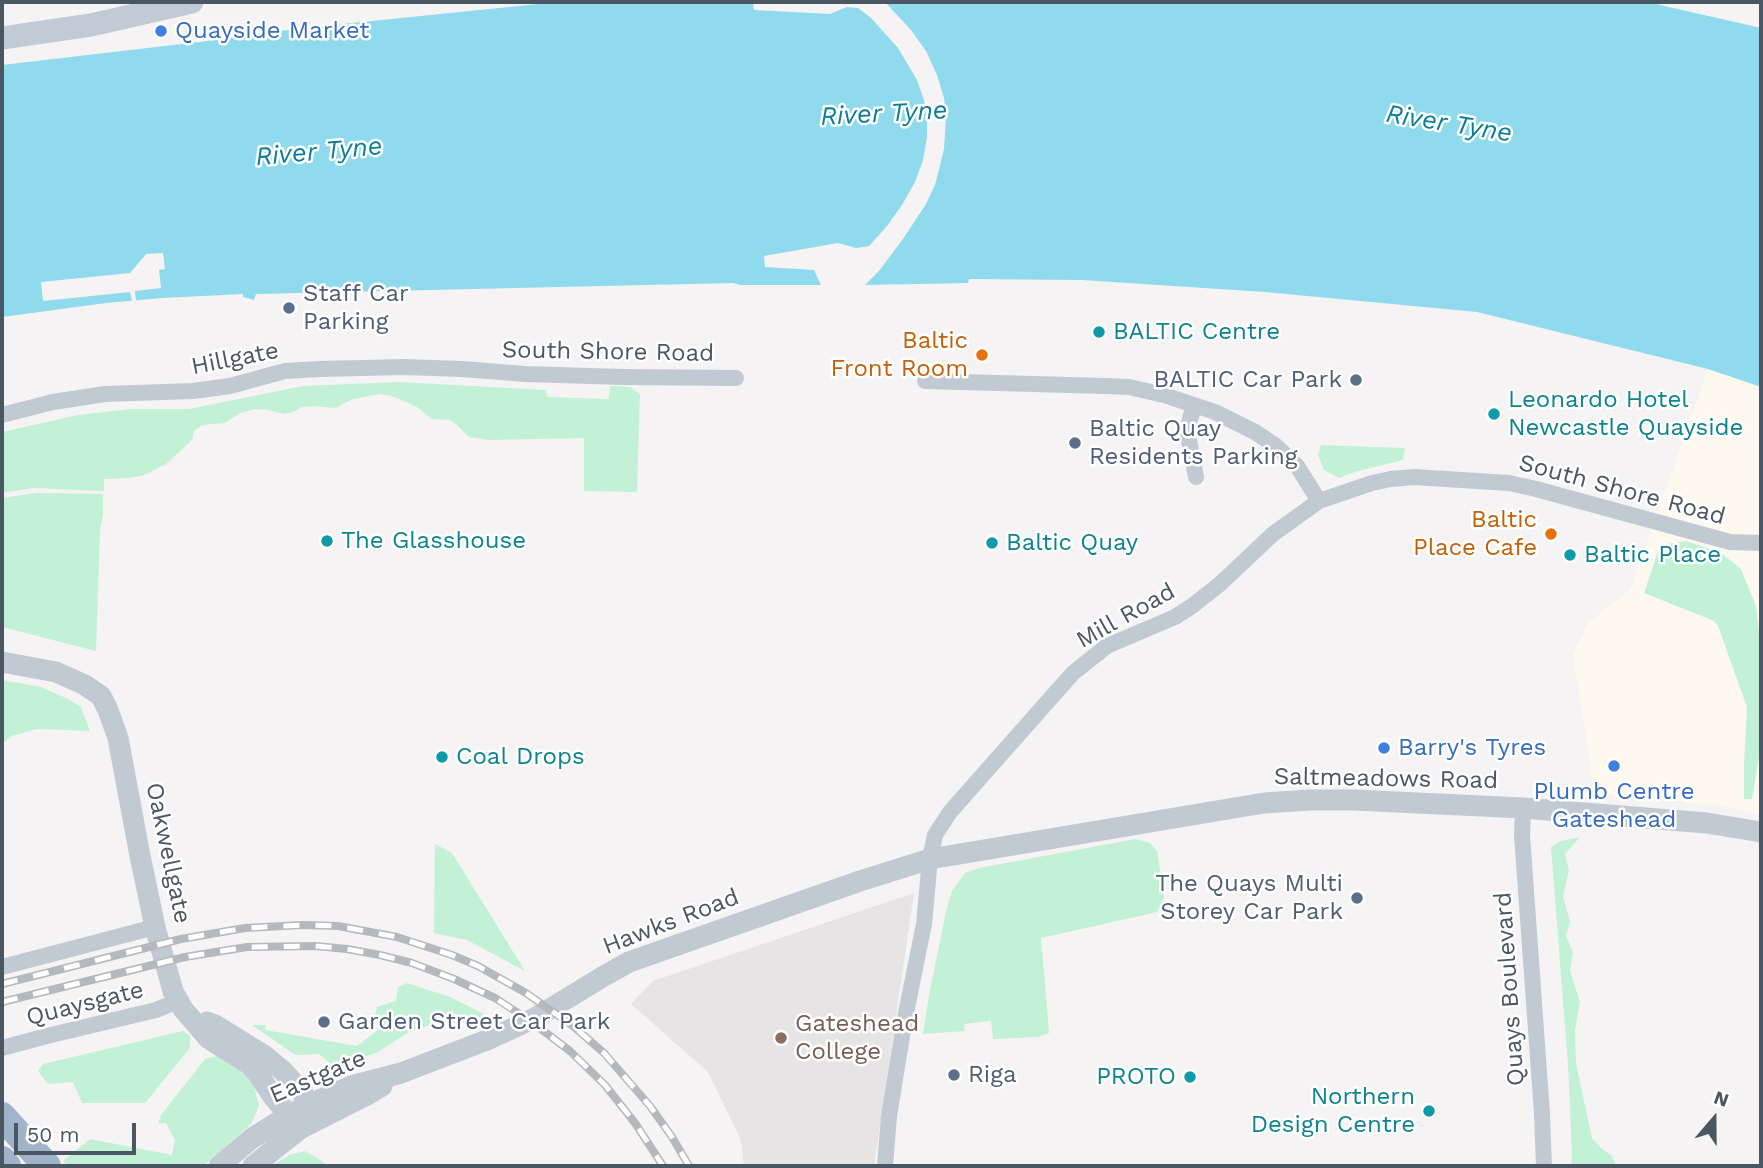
<!DOCTYPE html>
<style>
body{margin:0}
#map{position:relative;width:1763px;height:1168px;overflow:hidden;background:#f5f3f3;font-family:"Work Sans",sans-serif}
canvas{display:block}
.frame{position:absolute;inset:0;border:4px solid #4a5661;pointer-events:none}
.north{position:absolute;left:1679px;top:1084px;width:70px;height:70px;-webkit-text-stroke:5px #fff;paint-order:stroke;rotate:20deg;font-size:19px;font-weight:700;line-height:28px;text-align:center;color:#4a5661}
.north::after{content:'';display:block;margin:auto;width:24px;height:32px;background:#4a5661;clip-path:polygon(50% 0,100% 100%,50% 72%,0 100%)}
.scale{position:absolute;left:14px;top:1123px;width:122px;height:32px;box-sizing:border-box;border:4px solid #4a5661;border-top:0;padding-left:9px;font-size:21px;line-height:24px;white-space:nowrap;color:#4a5661;-webkit-text-stroke:5px #fff;paint-order:stroke}
</style>
<div id="map">
<canvas width="1763" height="1168"></canvas>
<div class="frame"></div>
<div class="north">N</div>
<div class="scale">50 m</div>
</div>
<script>
const context = document.querySelector('canvas').getContext('2d');
context.lineJoin = 'round';
function fillPath(path, color) { context.fillStyle = color; context.fill(path, 'evenodd'); }
const poly = rows => new Path2D(rows.map(r => 'M' + r).join(''));
function trace(path, color, width, dash) { context.strokeStyle = color; context.lineWidth = width; context.lineCap = dash ? 'butt' : 'round'; context.setLineDash(dash || []); context.stroke(path); }
function label(font, color, halo, rows, align = 'center') {
  context.font = font + ' "Work Sans",sans-serif'; context.lineWidth = 5; context.setLineDash([]); context.textBaseline = 'middle'; context.strokeStyle = halo; context.fillStyle = color; for (const [text, x, y, turn = 0] of rows) {
    context.save(); context.translate(x, y); context.rotate((+turn || 0) * Math.PI / 180); context.textAlign = isNaN(turn) ? turn : align; if (halo) context.strokeText(text, 0, 0); context.fillText(text, 0, 0); context.restore();
  }
}
const commercial = poly([
 [1708,369,1761,387,1761,815,1720,805,1612,795,1594,791,1573,654,1589,622,1630,590]
]);
const education = poly([
 [914,893,874,1166,744,1166,741,1140,708,1072,631,1004,653,981]
]);
const green = poly([
 [399,382,546,390,547,397,609,399,610,386,630,387,640,394,637,492,584,491,584,438,489,440,469,437,458,426,450,420,432,419,417,407,395,397,380,394,353,399,335,408,313,406,302,407,293,412,284,414,268,410,255,409,240,413,225,423,202,425,194,431,192,440,166,464,144,475,130,478,104,479,104,491,33,488,2,493,2,432,78,415,131,409,189,409,303,386],
 [1321,445,1405,448,1403,460,1354,472,1339,478,1324,470,1318,455],
 [36,493,103,494,103,514,100,530,96,651,2,627,2,498],
 [1686,541,1720,552,1741,569,1756,606,1761,651,1761,745,1752,799,1744,799,1744,763,1747,707,1718,626,1714,621,1644,593,1660,545],
 [2,680,41,687,68,699,81,707,90,731,37,729,12,736,2,744],
 [1580,837,1565,854,1569,870,1563,896,1570,922,1566,936,1573,952,1570,971,1580,1002,1575,1030,1576,1064,1592,1138,1601,1148,1612,1156,1616,1166,1571,1166,1572,1151,1568,1065,1551,847,1561,841],
 [1136,839,1150,843,1157,851,1164,895,1163,904,1157,912,1041,938,1049,1033,1039,1037,993,1039,991,1021,964,1024,965,1031,923,1034,930,990,946,912,952,891,965,873,979,868],
 [435,844,452,853,525,971,467,940,434,933],
 [407,983,450,997,490,1017,486,1021,433,1024,407,1033,378,1052,336,1068,319,1054,295,1055,252,1025,266,1025,265,1030,357,1046,383,1026,374,1019,377,1007,396,1001,398,987],
 [183,1031,190,1036,190,1048,145,1103,82,1103,73,1082,48,1084,38,1071,43,1064],
 [217,1056,243,1073,254,1086,259,1106,251,1124,203,1166,68,1166,63,1161,90,1139,172,1155,175,1140,166,1123,158,1123,161,1115,205,1059],
 [305,1151,322,1161,327,1166,272,1166,289,1155]
]);
const water = poly([
 [558,2,1647,2,1761,28,1761,387,1708,369,1477,312,1265,292,1082,280,969,279,968,283,865,285,741,285,733,283,256,294,254,300,243,297,243,294,162,298,106,303,2,317,2,65,199,42,303,28]
]);
const pier = poly([
 [753,2,885,2,911,30,926,51,937,75,944,98,946,117,944,149,935,185,926,204,903,239,879,271,865,285,821,285,814,270,765,267,764,256,838,243,856,248,869,246,887,226,902,205,915,182,923,160,927,137,927,120,924,100,917,80,898,48,871,18,858,8,847,7,830,14,754,10],
 [163,253,165,269,159,270,161,288,135,291,136,301,132,301,130,292,43,301,41,282,130,273,146,254]
]);
const minor = poly([
 [925,381,1105,386,1129,387,1164,395,1215,412,1255,432,1276,446,1297,466,1319,501],
 [1194,405,1187,430,1196,477],
 [2,415,53,402,105,394,193,391,230,386,285,371,320,369,404,367,462,369,525,374,624,377,736,378],
 [1523,808,1522,835,1542,1114,1544,1166],
 [2,967,155,927],
 [2,1048,47,1036,156,1010,178,1001],
 [885,1166,889,1116,905,1018,924,924,930,859,935,835,950,812,1057,691,1073,673,1107,646,1175,617,1192,606,1220,584,1273,534,1319,501,1372,483,1391,479,1414,477,1509,483,1536,489,1730,542,1761,543]
]);
const tertiary = poly([
 [2,662,56,672,85,685,101,696,108,710,118,738,140,856,155,927,173,991,183,1009,202,1031,209,1039,250,1065,258,1074,272,1095,300,1129],
 [207,1022,215,1025,265,1056,283,1071,301,1091,317,1114],
 [219,1166,251,1139,289,1115,310,1104,351,1086,401,1073,487,1040,535,1018,604,976,629,962,860,881,930,859,1264,803,1310,800,1354,800,1523,808,1707,823,1761,832],
 [253,1166,300,1129,367,1095,382,1086]
]);
const secondary = poly([
 [2,38,91,25,192,2]
]);
const trunk = poly([
 [2,1116,47,1166],
 [2,1160,7,1166]
]);
const rail = poly([
 [2,984,181,939,245,928,302,925,338,926,397,937,452,955,478,966,526,993,573,1026,604,1053,650,1106,672,1137,689,1166],
 [2,1002,185,957,247,947,315,946,347,949,380,955,412,963,454,979,495,998,529,1020,570,1051,605,1085,635,1123,663,1166]
]);
const markers = [
 [161,31,7,"#3f7fe0"],
 [289,308,7,"#5c6f8a"],
 [1099,332,7,"#0f9aa8"],
 [982,355,7,"#e8710a"],
 [1356,380,7,"#5c6f8a"],
 [1494,414,7,"#0f9aa8"],
 [1075,443,7,"#5c6f8a"],
 [1551,534,7,"#e8710a"],
 [327,541,7,"#0f9aa8"],
 [992,543,7,"#0f9aa8"],
 [1570,555,7,"#0f9aa8"],
 [1384,748,7,"#3f7fe0"],
 [442,757,7,"#0f9aa8"],
 [1614,766,7,"#3f7fe0"],
 [1357,898,7,"#5c6f8a"],
 [324,1022,7,"#5c6f8a"],
 [781,1038,7,"#8d6e63"],
 [954,1075,7,"#5c6f8a"],
 [1190,1077,7,"#0f9aa8"],
 [1429,1111,7,"#0f9aa8"]
];
const shopNames = [
 ["Quayside Market",175,31],
 ["Barry's Tyres",1398,748],
 ["Plumb Centre",1614,792,"center"],
 ["Gateshead",1614,820,"center"]
];
const serviceNames = [
 ["Staff Car",303,294],
 ["Parking",303,322],
 ["BALTIC Car Park",1342,380,"right"],
 ["Baltic Quay",1089,429],
 ["Residents Parking",1089,457],
 ["The Quays Multi",1343,884,"right"],
 ["Storey Car Park",1343,912,"right"],
 ["Garden Street Car Park",338,1022],
 ["Riga",968,1075]
];
const cultureNames = [
 ["BALTIC Centre",1113,332],
 ["Leonardo Hotel",1508,400],
 ["Newcastle Quayside",1508,428],
 ["The Glasshouse",341,541],
 ["Baltic Quay",1006,543],
 ["Baltic Place",1584,555],
 ["Coal Drops",456,757],
 ["PROTO",1176,1077,"right"],
 ["Northern",1415,1097,"right"],
 ["Design Centre",1415,1125,"right"]
];
const foodNames = [
 ["Baltic",968,341],
 ["Front Room",968,369],
 ["Baltic",1537,520],
 ["Place Cafe",1537,548]
];
const streetNames = [
 ["South Shore Road",608,352,1],
 ["Hillgate",235,359,-11],
 ["South Shore Road",1622,490,15],
 ["Mill Road",1126,616,-29],
 ["Saltmeadows Road",1386,779,1],
 ["Oakwellgate",168,853,78],
 ["Hawks Road",671,922,-21],
 ["Quays Boulevard",1510,989,-94],
 ["Quaysgate",85,1004,-14],
 ["Eastgate",318,1077,-23]
];
const educationNames = [
 ["Gateshead",795,1024],
 ["College",795,1052]
];
const waterNames = [
 ["River Tyne",884,114,-3],
 ["River Tyne",1449,124,9],
 ["River Tyne",319,152,-5]
];
fillPath(commercial, '#fdf9ef');
fillPath(education, '#e6e4e5');
fillPath(green, '#c3f1d5');
fillPath(water, '#90daee');
fillPath(pier, '#f5f3f3');
trace(minor, '#c1cad2', 16);
trace(tertiary, '#c1cad2', 21);
trace(secondary, '#c1cbd6', 23);
trace(trunk, '#9fb4c9', 28);
trace(rail, '#b5b8bd', 8);
trace(rail, '#fff', 5, [16]);
for (const [x, y, r, color] of markers) { const dot = new Path2D(); dot.arc(x, y, r, 0, 2 * Math.PI); context.fillStyle = color; context.fill(dot); trace(dot, '#fff', 2.5); }
label('24px', '#366cbe', '#fff', shopNames, 'left');
label('24px', '#4e5e75', '#fff', serviceNames, 'left');
label('24px', '#0d838f', '#fff', cultureNames, 'left');
label('24px', '#c56008', '#fff', foodNames, 'right');
label('24px', '#4a5661', '#fff', streetNames);
label('24px', '#785e54', '#fff', educationNames, 'left');
label('italic 26px', '#0c7c9b', '#fff', waterNames);
</script>
